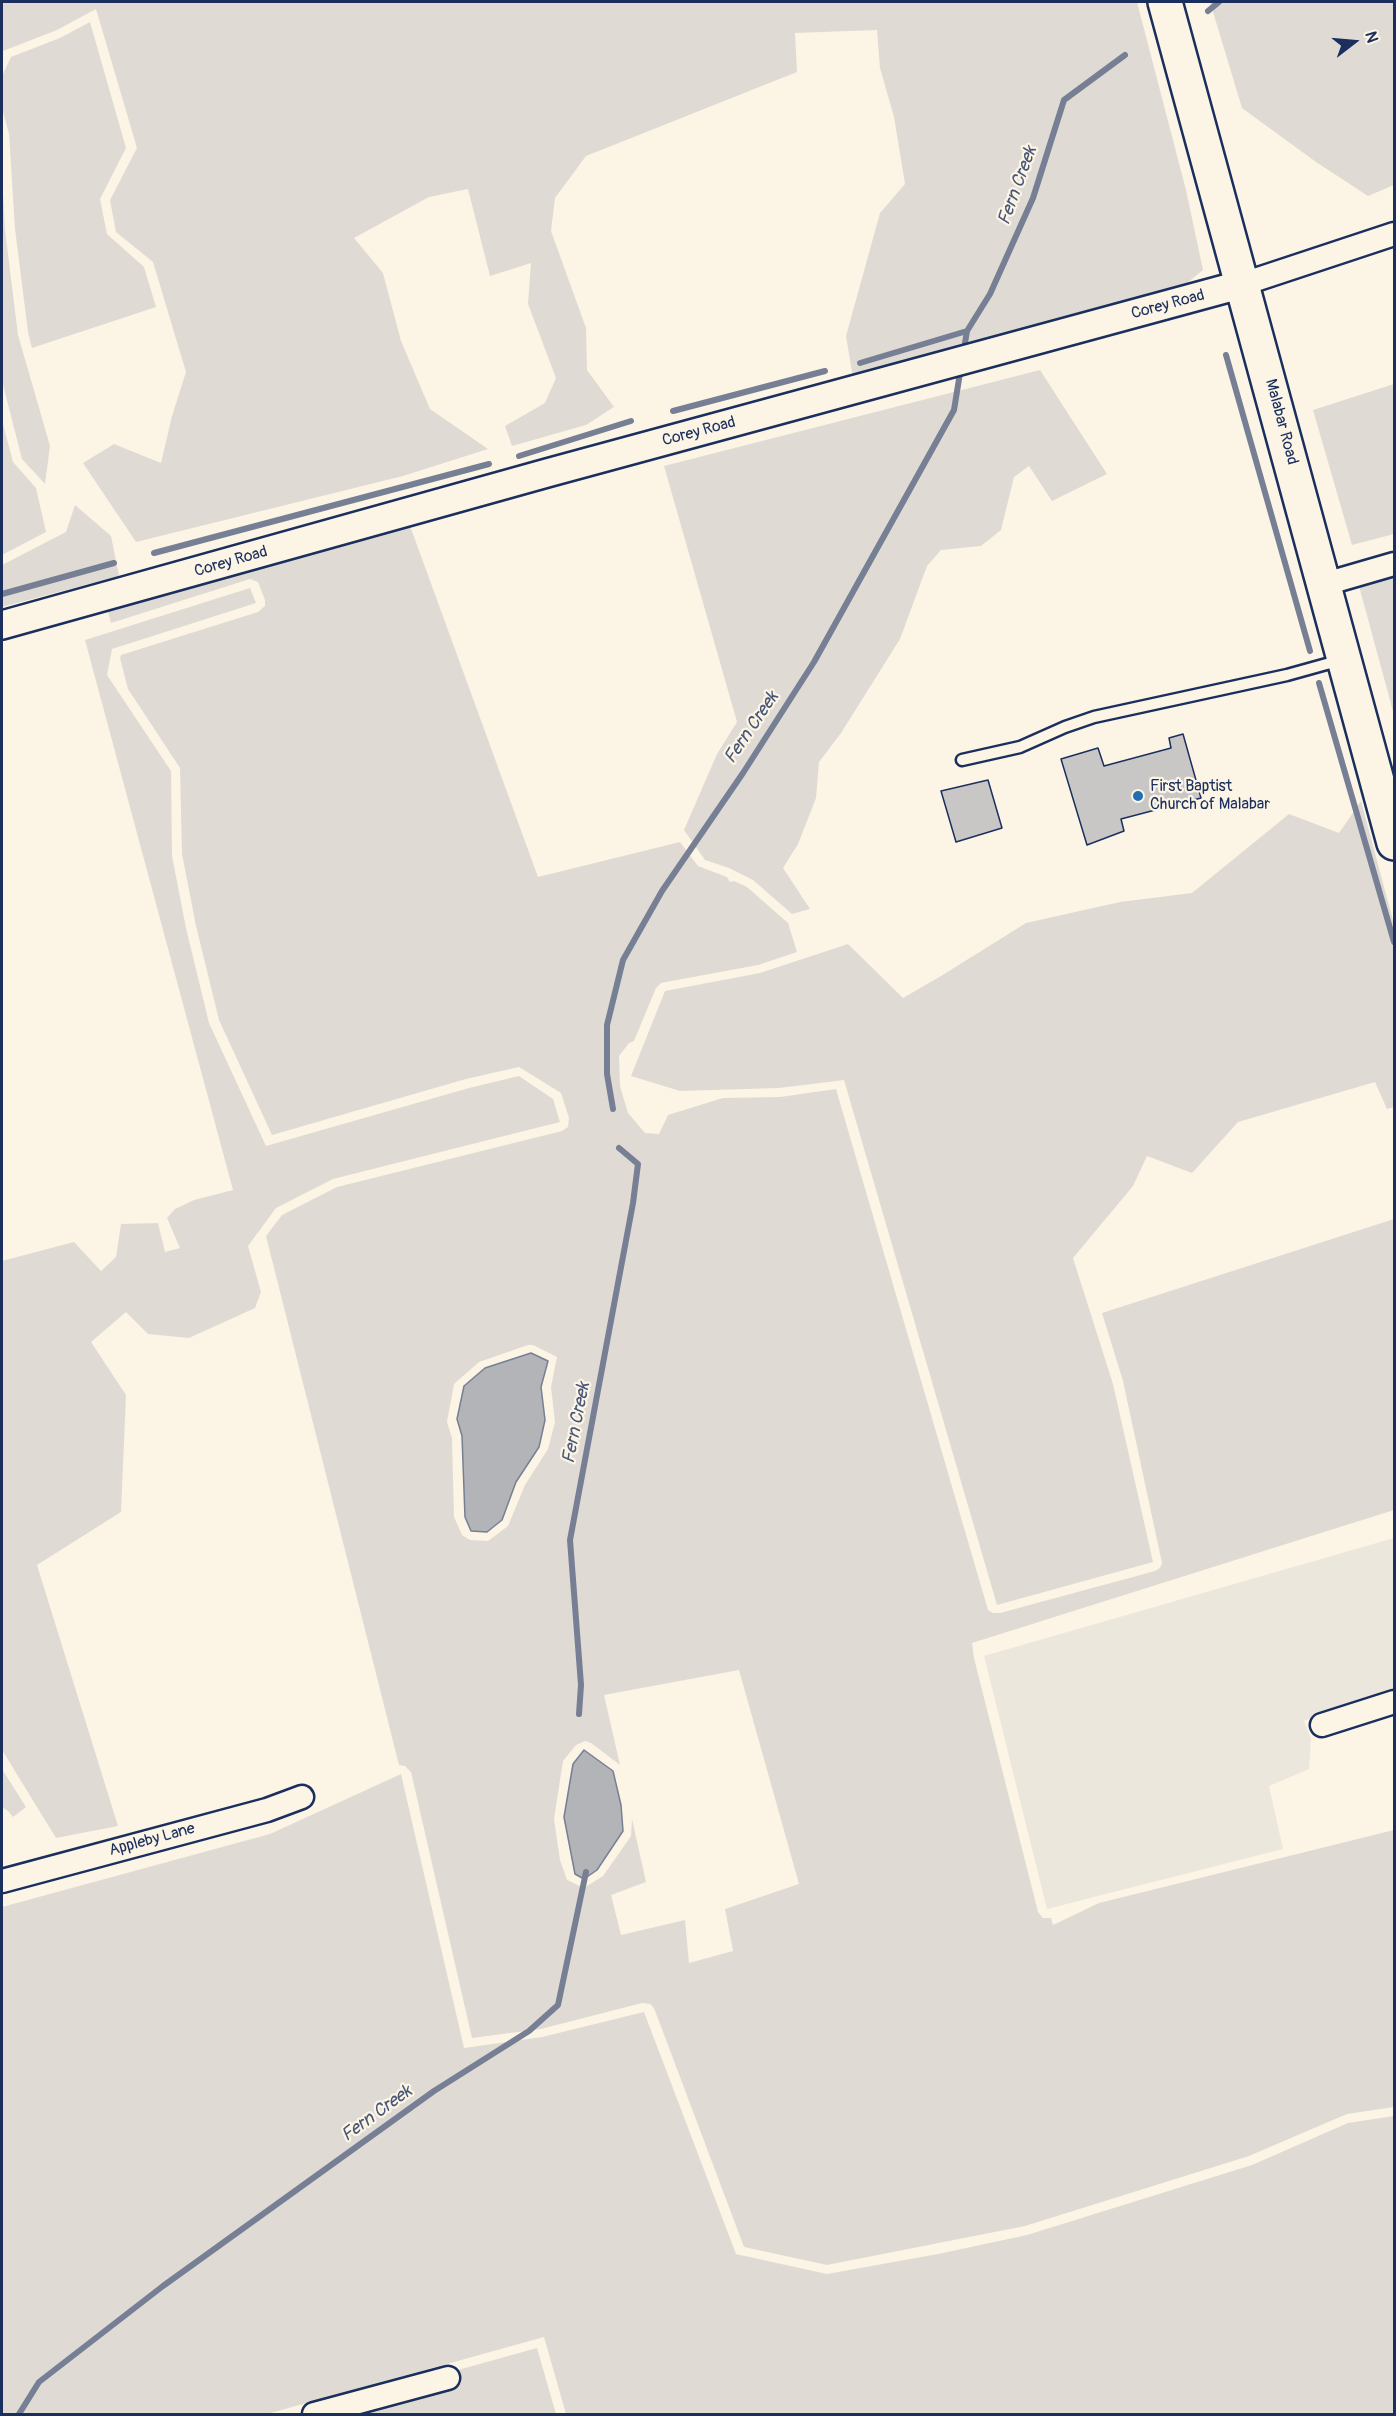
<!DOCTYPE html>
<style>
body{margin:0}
#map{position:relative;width:1396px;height:2416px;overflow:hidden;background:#fcf5e5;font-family:Pangolin,sans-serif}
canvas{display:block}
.frame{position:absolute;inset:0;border:3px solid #1b2f5e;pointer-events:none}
.north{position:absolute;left:1324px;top:12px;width:60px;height:60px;-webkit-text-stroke:4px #fcf5e5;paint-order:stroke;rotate:74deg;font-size:16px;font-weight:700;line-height:24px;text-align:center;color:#1b2f5e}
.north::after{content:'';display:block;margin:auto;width:21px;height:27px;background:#1b2f5e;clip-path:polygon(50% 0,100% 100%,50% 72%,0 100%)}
</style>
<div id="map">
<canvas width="1396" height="2416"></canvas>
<div class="frame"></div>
<div class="north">N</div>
</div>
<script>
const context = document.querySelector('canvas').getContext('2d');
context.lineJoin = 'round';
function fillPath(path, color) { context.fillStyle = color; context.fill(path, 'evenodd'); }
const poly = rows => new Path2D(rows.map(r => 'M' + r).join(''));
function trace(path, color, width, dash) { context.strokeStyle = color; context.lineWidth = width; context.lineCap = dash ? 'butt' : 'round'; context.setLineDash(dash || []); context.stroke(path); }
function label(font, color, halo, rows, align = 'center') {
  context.font = font + ' Pangolin,sans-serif'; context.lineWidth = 4.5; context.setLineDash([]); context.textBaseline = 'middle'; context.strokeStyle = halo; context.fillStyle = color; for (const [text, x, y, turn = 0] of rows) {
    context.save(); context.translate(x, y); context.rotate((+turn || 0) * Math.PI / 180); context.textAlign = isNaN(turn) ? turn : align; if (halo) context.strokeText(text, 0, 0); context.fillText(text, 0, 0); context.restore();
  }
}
const built = poly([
 [1394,1538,1394,1696,1342,1713,1324,1712,1304,1721,1311,1739,1309,1769,1269,1786,1283,1849,1047,1909,984,1656]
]);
const green = poly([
 [2,2,1137,2,1186,190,1203,270,1181,288,990,338,853,378,846,336,880,213,905,184,894,117,880,68,877,30,795,33,797,72,586,156,555,198,551,231,586,328,587,370,614,407,586,425,512,446,505,426,545,403,556,378,528,304,531,263,490,276,468,189,429,197,354,238,383,273,401,341,430,409,488,449,403,476,136,542,83,463,114,444,161,463,172,416,186,372,153,262,116,232,110,200,137,148,96,9,57,30,3,51,2,54],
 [1210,2,1394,2,1394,185,1368,196,1316,162,1242,108],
 [90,22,126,148,100,199,107,234,144,267,156,307,32,348,28,332,15,229,9,134,2,108,2,76,11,57,60,38],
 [2,175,5,230,18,335,50,446,45,484,22,459,2,381],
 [1040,370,1107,474,1052,501,1029,466,1014,477,1001,530,981,546,941,550,927,566,900,639,841,733,819,762,816,798,798,844,783,868,810,909,792,914,753,880,729,868,705,860,684,830,717,754,737,722,664,466],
 [1394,384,1394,534,1352,545,1313,410],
 [2,420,13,462,36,488,46,532,2,555],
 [75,505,111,536,119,576,2,607,2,565,66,532],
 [409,523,538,877,680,842,698,866,727,877,730,882,734,881,747,887,788,923,797,952,758,965,661,983,656,988,634,1041,629,1043,619,1056,620,1086,628,1113,645,1133,659,1134,668,1115,723,1098,780,1097,836,1089,988,1610,993,1613,1000,1613,1155,1571,1160,1568,1162,1563,1123,1381,1102,1313,1394,1219,1394,1510,972,1643,974,1658,1038,1912,1043,1918,1051,1918,1053,1925,1099,1903,1394,1830,1394,2107,1347,2114,1249,2156,1025,2226,827,2265,744,2247,654,2008,650,2004,642,2003,541,2029,472,2038,411,1772,405,1766,399,1765,266,1236,282,1215,337,1187,562,1131,568,1127,569,1118,561,1093,519,1067,466,1079,272,1135,219,1020,196,926,182,854,180,768,128,689,120,658,121,655,258,612,265,606,265,600,258,582,250,579,111,623,107,608],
 [528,1345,533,1345,557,1357,551,1387,555,1422,548,1449,525,1485,508,1526,488,1541,470,1540,462,1535,454,1517,452,1438,447,1422,454,1384,479,1362],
 [739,1670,799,1884,725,1909,733,1951,689,1963,685,1920,621,1935,611,1895,646,1882,632,1819,631,1836,603,1876,584,1888,567,1880,560,1860,554,1819,563,1761,576,1745,585,1741,591,1743,620,1765,604,1695],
 [1394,573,1394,715,1359,586],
 [250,588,256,603,112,649,107,675,171,771,172,856,186,928,209,1023,266,1146,469,1088,519,1076,553,1099,560,1122,333,1179,276,1208,248,1246,261,1292,255,1308,189,1338,148,1334,126,1312,91,1342,126,1395,121,1512,37,1565,118,1826,56,1838,2,1750,2,1261,74,1242,101,1271,116,1257,121,1224,158,1223,165,1252,180,1248,167,1218,175,1209,194,1200,233,1190,85,640],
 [1361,801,1394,924,1394,1107,1387,1109,1375,1082,1238,1122,1192,1173,1147,1156,1133,1186,1073,1258,1113,1384,1153,1562,997,1605,844,1080,779,1088,680,1091,631,1076,665,991,760,973,848,944,903,998,941,976,1026,923,1120,902,1192,893,1289,814,1339,833],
 [2,1769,26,1807,13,1817,8,1811,2,1807],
 [401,1774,464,2048,542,2037,644,2012,736,2254,827,2274,938,2254,1027,2235,1252,2165,1348,2123,1394,2116,1394,2414,566,2414,544,2337,267,2414,2,2414,2,1907,270,1834],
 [537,2348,556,2414,300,2414]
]);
const water = poly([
 [531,1353,548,1361,541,1387,545,1420,539,1447,516,1482,502,1520,487,1532,471,1531,465,1517,462,1436,457,1419,464,1386,485,1368,531,1353],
 [584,1750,613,1771,621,1805,623,1831,597,1870,584,1879,575,1874,564,1817,573,1764,584,1750]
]);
const stream = poly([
 [1208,11,1219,2],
 [964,349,967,331,990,294,1033,198,1064,100,1125,55],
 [1226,355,1310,651],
 [860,363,967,331],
 [673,411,825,371],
 [519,456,631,421],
 [154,553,489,464],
 [2,594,114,563],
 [1319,683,1394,942],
 [613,1109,607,1074,607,1025,623,960,662,891,743,773,814,662,954,410,960,373],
 [579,1714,581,1685,570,1540,633,1203,638,1164,619,1148],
 [19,2414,39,2382,163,2286,434,2091,529,2031,558,2005,586,1872]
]);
const building = poly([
 [1183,734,1201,798,1121,819,1124,831,1087,845,1061,759,1098,748,1104,766,1171,748,1169,738,1183,734],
 [988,780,1002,828,956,842,941,791,988,780]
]);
const service = poly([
 [962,760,1020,747,1065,727,1094,717,1287,675,1341,660]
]);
const minor = poly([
 [1243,284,1394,234],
 [1325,584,1394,564],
 [1322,1725,1394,1702],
 [2,1881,267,1810,302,1797],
 [314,2414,448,2378]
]);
const tertiary = poly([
 [2,625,547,473,1243,284]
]);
const primary = poly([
 [1165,2,1394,843]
]);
const markers = [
 [1138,796,6,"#1f6fb2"]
];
const streetNames = [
 ["Corey Road",1168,305,-15],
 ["Malabar Road",1281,422,75],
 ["Corey Road",699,432,-15],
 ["Corey Road",231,562,-16],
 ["Appleby Lane",152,1840,-15]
];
const poiNames = [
 ["First Baptist",1150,787],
 ["Church of Malabar",1150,805]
];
const waterNames = [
 ["Fern Creek",1018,186,-70],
 ["Fern Creek",752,728,-56],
 ["Fern Creek",577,1423,-79],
 ["Fern Creek",377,2114,-36]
];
fillPath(built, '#ece7dc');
fillPath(green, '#dfdbd4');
fillPath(water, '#b2b4b8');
trace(water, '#767f94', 1.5);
trace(stream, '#767f94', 6);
fillPath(building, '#c8c7c6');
trace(building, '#1b2f5e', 1.5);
trace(service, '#1b2f5e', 15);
trace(minor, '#1b2f5e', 27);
trace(tertiary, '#1b2f5e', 32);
trace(primary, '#1b2f5e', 38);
trace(service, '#fcf5e5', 10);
trace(minor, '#fcf5e5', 22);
trace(tertiary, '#fcf5e5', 27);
trace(primary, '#fcf5e5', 33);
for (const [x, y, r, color] of markers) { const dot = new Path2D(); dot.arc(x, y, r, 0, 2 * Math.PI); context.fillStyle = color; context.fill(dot); trace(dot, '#fcf5e5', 2); }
label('16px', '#1b2f5e', '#fcf5e5', streetNames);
label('16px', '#1b2f5e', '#fcf5e5', poiNames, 'left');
label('italic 18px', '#485779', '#fcf5e5', waterNames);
</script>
